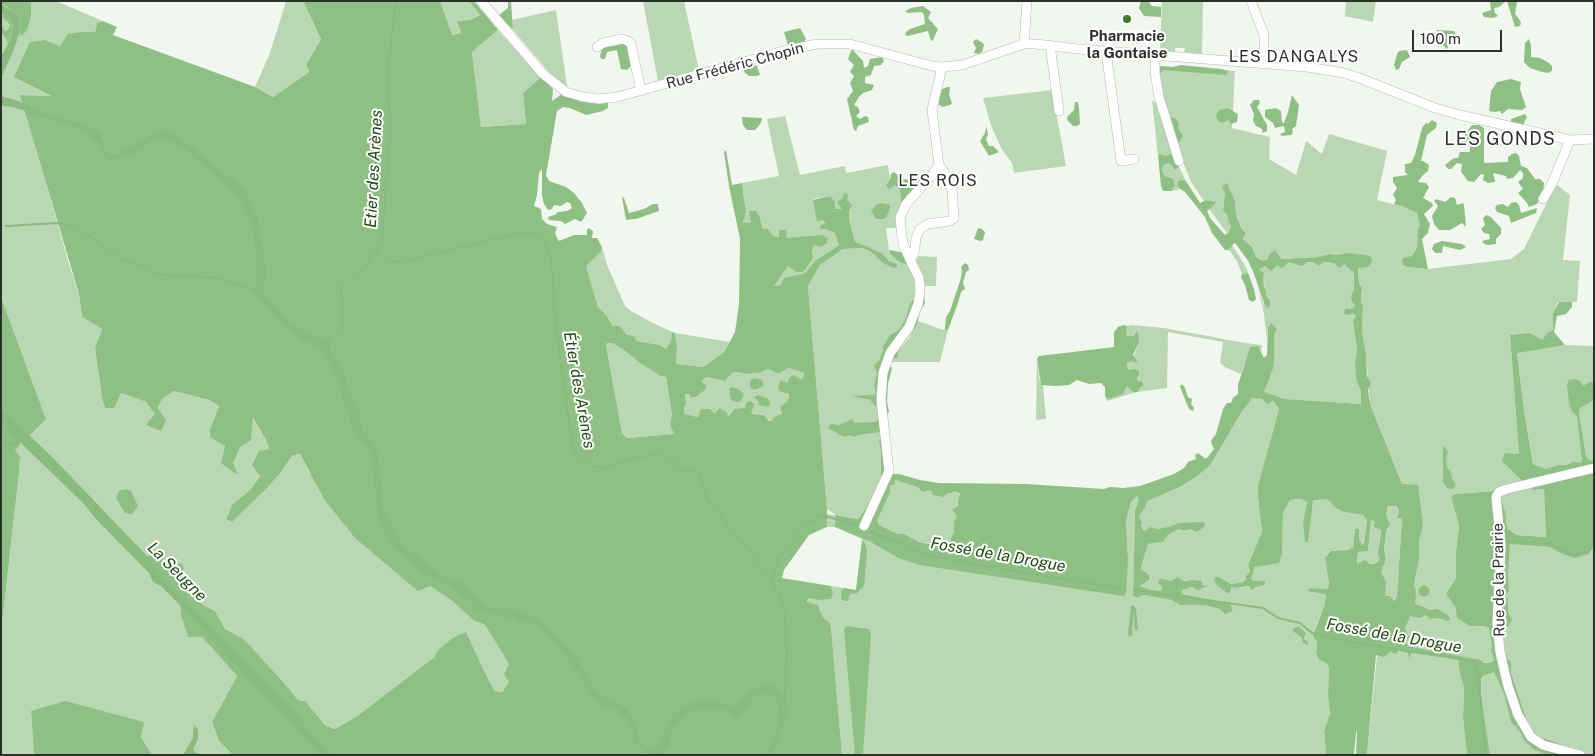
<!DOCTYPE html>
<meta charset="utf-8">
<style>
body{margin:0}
#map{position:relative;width:1595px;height:756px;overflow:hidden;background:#f1f7ef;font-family:"Public Sans",sans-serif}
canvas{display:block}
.frame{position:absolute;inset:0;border:2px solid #2c2f2c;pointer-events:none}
.scale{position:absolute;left:1412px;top:30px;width:90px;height:22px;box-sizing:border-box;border:2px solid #2c2f2c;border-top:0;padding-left:6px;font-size:15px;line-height:18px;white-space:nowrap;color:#2c2f2c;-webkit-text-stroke:4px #fff;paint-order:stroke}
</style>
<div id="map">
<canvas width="1595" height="756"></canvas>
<div class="frame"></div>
<div class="scale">100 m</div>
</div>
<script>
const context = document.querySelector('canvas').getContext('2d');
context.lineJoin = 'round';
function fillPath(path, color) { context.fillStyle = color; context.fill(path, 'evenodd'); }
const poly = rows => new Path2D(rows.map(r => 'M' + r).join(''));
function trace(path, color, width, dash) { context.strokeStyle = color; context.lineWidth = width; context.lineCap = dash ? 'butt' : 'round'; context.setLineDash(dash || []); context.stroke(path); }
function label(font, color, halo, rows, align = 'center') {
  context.font = font + ' "Public Sans",sans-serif'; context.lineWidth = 4; context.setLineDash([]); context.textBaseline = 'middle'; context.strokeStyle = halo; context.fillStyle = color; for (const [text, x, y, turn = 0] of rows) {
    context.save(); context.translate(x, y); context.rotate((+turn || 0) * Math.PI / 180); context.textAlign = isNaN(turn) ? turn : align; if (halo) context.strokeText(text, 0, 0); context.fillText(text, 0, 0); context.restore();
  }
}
const green = poly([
 [1,1,56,1,103,21,97,23,95,32,81,32,60,46,45,40,53,96,21,95,69,264,79,294,82,317,102,329,95,348,102,398,105,408,121,393,146,402,156,414,166,420,158,408,162,399,174,391,209,400,219,406,210,429,225,446,222,463,238,473,232,463,252,417,266,440,269,449,260,475,250,490,232,505,226,519,232,522,267,488,281,472,292,456,300,454,309,472,430,586,451,600,473,620,485,625,509,664,509,682,502,692,495,691,488,679,466,632,440,648,433,658,356,717,336,729,325,725,305,701,298,700,285,684,244,639,225,629,215,611,203,605,185,585,169,578,169,564,162,558,159,549,152,551,180,596,202,637,237,676,212,722,219,741,233,755,152,755,141,737,31,711,34,755,1,755,1,633,19,473,20,456,15,450,20,440,46,419,1,297],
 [286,1,303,1,321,39,306,65,309,72,273,97,255,87,270,53],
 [440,1,469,1,480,15,470,20,457,21,461,33,451,35],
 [643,1,684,1,699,70,658,81],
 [1162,1,1203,1,1202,54,1184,52,1185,48,1175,48,1175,52,1160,50],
 [1346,1,1376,1,1373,22,1345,16],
 [556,10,567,86,553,77,513,30,512,20],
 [498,30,541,77,523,93,526,124,481,127,472,52],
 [1158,66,1235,71,1232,128,1270,137,1269,159,1296,175,1306,141,1322,154,1329,134,1387,151,1377,200,1404,207,1418,213,1420,226,1418,229,1418,248,1407,267,1428,269,1511,259,1524,249,1556,184,1570,195,1563,260,1580,261,1577,302,1558,302,1553,313,1553,330,1548,332,1542,340,1510,335,1519,454,1503,461,1521,480,1534,490,1544,489,1546,537,1516,535,1507,528,1506,514,1500,496,1494,491,1455,494,1451,497,1459,526,1456,551,1456,578,1446,594,1470,626,1484,626,1493,629,1493,592,1496,571,1497,557,1494,542,1549,547,1562,554,1594,546,1594,755,1490,755,1481,693,1481,680,1484,663,1481,660,1407,646,1405,630,1416,591,1414,584,1419,560,1419,541,1423,526,1421,513,1402,484,1370,404,1366,354,1362,331,1363,306,1361,302,1362,288,1359,283,1358,268,1345,253,1339,255,1329,254,1318,257,1281,259,1262,260,1256,257,1252,247,1243,239,1246,233,1241,228,1236,215,1235,201,1228,185,1225,192,1223,211,1227,214,1228,221,1231,226,1229,232,1227,233,1209,209,1215,202,1206,200,1204,201,1191,182,1176,144,1163,103],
 [1052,90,1066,166,1014,173,1012,163,1001,148,991,125,983,98],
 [1152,100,1158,104,1176,159,1160,154,1158,156],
 [785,116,800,175,845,166,846,173,888,165,890,180,900,190,901,208,898,228,886,228,889,250,904,253,915,274,917,291,913,312,885,357,883,435,879,440,881,455,881,476,869,504,858,519,837,515,835,527,827,527,827,514,836,515,827,509,808,286,820,265,843,249,863,248,871,252,882,262,889,261,883,254,864,245,855,242,849,219,849,211,835,209,830,196,813,199,823,220,827,223,826,229,836,233,839,245,815,261,805,273,784,278,780,285,773,286,788,266,796,272,812,251,815,245,827,243,787,238,785,230,779,230,779,237,773,236,763,229,760,218,751,223,743,222,746,213,742,183,779,176,767,119],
 [1169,163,1175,170,1179,167,1186,181,1183,180,1177,187,1179,190,1171,191,1175,186,1165,176,1162,170,1163,165],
 [1232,245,1246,267,1248,273,1242,274,1237,261,1229,250],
 [602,247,607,265,625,306,631,311,651,322,672,332,671,341,666,349,660,345,636,341,627,335,620,326,613,326,606,315,598,307,586,266,601,252],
 [917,256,937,257,936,286,925,286,924,282,916,266],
 [1289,262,1314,262,1319,266,1324,262,1344,264,1354,273,1355,305,1352,309,1356,316,1353,321,1357,350,1355,363,1356,380,1361,391,1362,404,1285,399,1263,392,1274,366,1274,336,1277,329,1270,324,1268,327,1267,341,1264,314,1257,284,1264,306,1266,290,1259,268,1265,266,1277,265],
 [918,321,943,330,945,328,946,330,948,330,940,362,893,362,889,364,890,357,898,351,909,338],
 [1131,325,1164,328,1245,343,1262,345,1261,353,1258,347,1250,347,1241,374,1225,367,1220,363,1223,342,1168,332,1167,388,1137,392,1107,401,1105,396,1108,399,1125,387,1129,388,1139,382,1128,371,1127,363,1132,361,1139,343,1135,332,1133,336,1126,336,1127,326],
 [675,333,730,342,724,352,703,367,676,364,677,348],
 [607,342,612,343,624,350,640,363,660,376,666,377,672,415,670,424,675,434,627,438,622,433,606,345],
 [1565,345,1594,346,1594,466,1546,469,1533,464,1525,417,1517,352],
 [1037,359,1039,378,1041,385,1043,385,1046,419,1036,420],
 [789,368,806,373,802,380,787,384,780,380,781,392,789,394,788,400,780,407,782,414,773,421,770,421,764,415,753,414,751,411,745,408,727,418,714,414,698,417,684,414,684,407,686,404,685,394,689,394,690,398,696,397,705,390,707,385,700,382,706,377,725,381,732,373,738,372,745,374,760,373,768,369,778,374],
 [1252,397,1273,401,1279,409,1258,485,1258,497,1262,532,1248,563,1250,572,1247,579,1243,582,1231,584,1224,581,1231,586,1235,588,1259,585,1260,582,1252,581,1251,578,1253,574,1254,567,1282,554,1283,513,1290,500,1301,499,1307,502,1303,522,1308,541,1312,499,1327,499,1336,508,1344,512,1363,515,1367,520,1364,544,1362,546,1359,538,1359,529,1355,528,1353,547,1348,550,1329,551,1325,558,1329,583,1328,589,1309,588,1308,590,1325,594,1326,596,1324,606,1315,629,1317,642,1316,653,1329,667,1328,696,1330,713,1324,731,1326,755,842,755,831,627,829,622,823,619,818,605,807,603,808,598,817,600,833,592,831,586,856,590,862,538,898,558,1128,559,1126,522,1131,502,1137,496,1140,500,1135,511,1133,596,1137,598,1144,595,1171,600,1180,605,1205,605,1233,611,1230,603,1182,594,1181,590,1192,587,1200,589,1207,586,1193,580,1171,581,1160,578,1162,586,1161,591,1148,589,1140,586,1149,580,1149,575,1141,568,1148,544,1163,542,1168,535,1179,529,1184,531,1191,529,1204,522,1144,531,1141,526,1142,522,1139,517,1145,508,1147,501,1180,487,1196,477,1209,465,1241,413],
 [895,480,929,490,932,492,947,493,954,491,960,495,958,500,957,516,954,521,954,532,947,546,919,542,903,533,898,534,879,525,876,520,890,493,890,485],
 [1388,506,1396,506,1402,518,1397,596,1393,601,1385,597,1380,572,1386,559,1384,549,1389,521,1386,514],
 [1371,520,1375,520,1381,529,1379,542,1380,560,1376,563,1357,564,1358,552,1368,551],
 [1399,651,1408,653,1410,660,1411,653,1458,660,1460,675,1464,687,1463,718,1467,755,1367,755,1377,655]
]);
const forest = poly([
 [1,1,31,1,31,16,27,30,22,36,19,34,20,24,8,7,1,4],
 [303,1,440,1,452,35,461,33,457,21,470,20,480,15,469,1,474,1,498,30,472,52,481,127,526,124,523,93,541,77,553,89,552,101,562,94,588,102,608,103,608,108,603,111,586,115,570,108,563,107,557,111,546,175,549,181,566,187,574,193,582,203,587,213,581,222,575,219,565,224,561,221,549,220,548,217,551,216,555,215,558,212,567,211,572,208,570,203,567,202,561,206,554,205,552,209,548,210,544,204,542,196,542,169,539,173,537,195,534,206,541,209,542,219,547,224,557,227,555,234,559,241,574,235,587,235,587,230,589,228,593,231,592,238,597,238,602,247,601,252,586,266,598,307,606,315,613,326,620,326,627,335,634,336,636,341,660,345,666,349,671,341,672,332,675,333,677,348,676,364,703,367,724,352,735,332,739,304,740,239,729,186,724,152,726,150,732,185,742,183,746,213,743,222,751,223,749,211,756,211,760,218,763,229,768,229,773,236,779,237,779,230,786,230,787,238,822,235,828,238,827,243,820,247,815,245,812,251,813,258,803,272,796,272,788,266,774,286,780,285,784,278,805,273,815,261,839,245,835,233,826,229,820,229,821,225,826,223,823,220,817,221,813,200,830,196,835,202,835,209,842,209,837,202,843,198,844,193,848,194,847,200,852,205,849,211,849,219,855,242,864,245,883,254,889,261,897,264,897,267,893,268,882,262,871,252,863,248,843,249,820,265,808,286,827,509,827,527,809,535,784,570,782,578,831,586,833,592,831,599,817,600,808,598,807,602,818,605,823,618,829,622,831,627,842,755,233,755,219,741,212,722,237,676,202,637,188,637,181,615,180,596,151,566,148,557,152,551,159,549,162,558,169,564,169,577,179,563,183,564,185,585,203,605,215,611,225,629,244,639,285,684,298,700,305,701,325,725,335,729,356,717,433,658,440,648,453,638,466,632,488,679,495,691,502,692,509,682,504,674,509,664,485,625,473,620,451,600,430,586,418,591,355,538,324,499,300,454,292,456,281,472,267,488,232,522,226,519,232,505,250,490,260,476,252,465,259,451,269,449,266,440,253,418,251,440,240,447,233,463,238,474,234,473,221,463,225,446,210,437,210,429,219,406,209,400,174,391,162,399,158,408,166,420,161,431,146,425,155,414,146,402,121,393,114,408,105,408,102,398,95,348,102,329,82,317,79,294,20,95,52,96,14,77,30,42,45,40,60,46,68,34,81,32,95,32,97,23,103,21,117,27,113,35,255,87,273,97,309,72,306,65,321,39],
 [607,343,612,343,624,350,640,363,660,376,666,377,672,415,670,424,674,434,627,438,622,433,606,345],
 [789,368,805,373,802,380,793,375,790,377,787,383,780,380,778,388,781,392,789,394,788,400,780,407,782,414,774,417,772,421,769,421,764,415,753,414,751,411,755,405,751,401,747,402,745,408,735,409,728,417,727,413,720,408,714,414,710,409,701,409,698,417,684,414,684,407,686,404,685,394,689,394,690,398,696,397,705,390,707,385,701,382,706,377,725,381,732,373,738,372,745,374,760,373,768,369,778,374],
 [508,1,511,1,513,30,499,15,508,8],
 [1141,1,1148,1,1152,6,1161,7,1161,17,1144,16,1139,8],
 [1490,1,1506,1,1499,7,1494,8,1495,13,1498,16,1493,18,1484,17,1482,13,1491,10],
 [1507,1,1517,2,1515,14,1519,19,1521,23,1520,26,1515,27],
 [923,6,931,12,928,18,938,29,933,40,931,41,928,31,908,36,905,35,906,32,910,29,925,24,924,15,922,12,908,13,905,11,911,8],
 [4,14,11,19,13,26,8,44,7,39,1,33,1,24,5,31,9,29,10,24,2,17],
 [800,28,806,39,804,42,788,45,784,32],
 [1437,30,1454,31,1457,37,1452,40,1447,49,1436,39],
 [976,39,983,43,984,45,982,52,979,54,974,53,976,48,973,42],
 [1529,39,1531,45,1531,57,1540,58,1549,63,1552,66,1552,71,1548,73,1542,72,1530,68,1524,62,1525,43],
 [623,43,627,45,632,65,627,70,621,69,617,50,607,52,605,59,601,59,600,56,602,48,607,45],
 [852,49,863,61,864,68,868,66,870,59,882,57,884,61,881,65,874,66,871,75,865,77,865,83,874,85,872,90,863,93,859,97,854,105,858,107,860,112,856,116,860,119,865,116,868,117,869,122,858,126,856,131,854,130,847,99,853,91,850,83,854,76,850,72,854,65,848,59],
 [1407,50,1410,57,1402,62,1399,69,1396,70,1394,65,1397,54,1399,51],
 [753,65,757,66,760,75,756,76,749,76,744,72,743,68],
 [1181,65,1221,69,1229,71,1226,75,1163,70,1159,74,1158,66,1173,67],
 [1511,79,1521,82,1520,89,1526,107,1522,110,1508,109,1502,114,1500,111,1495,112,1489,111,1491,91,1497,82],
 [947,87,950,87,949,95,952,103,950,105,943,107,939,105,937,99,940,90],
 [1292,95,1299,105,1296,126,1292,129,1293,132,1291,135,1282,136,1280,134,1285,132,1284,126,1275,128,1273,123,1265,117,1265,110,1276,108,1281,111,1282,122,1284,123,1288,112],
 [1254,100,1259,100,1260,103,1257,107,1267,125,1267,131,1263,133,1262,129,1256,126,1253,121,1254,114,1250,105],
 [1075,102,1078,102,1079,108,1080,124,1077,126,1073,126,1068,121,1067,117,1074,110],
 [1228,108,1238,114,1237,122,1231,124,1228,120,1222,123,1218,121,1216,115,1219,110],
 [1525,114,1527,117,1523,125,1511,123,1511,119],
 [742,117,762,118,761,123,755,130,747,130,743,125],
 [1171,117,1176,119,1179,124,1178,128,1183,136,1179,143,1176,144,1168,119],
 [1432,120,1437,123,1436,128,1427,135,1421,161,1423,161,1429,165,1428,171,1422,176,1418,182,1426,183,1429,187,1423,198,1432,203,1433,206,1424,214,1430,224,1428,233,1422,239,1428,269,1407,267,1402,264,1403,258,1412,256,1417,248,1418,229,1420,226,1417,213,1404,207,1394,204,1396,200,1393,195,1397,188,1393,182,1393,177,1408,175,1405,172,1405,164,1411,163,1415,155,1422,128,1426,123,1428,124],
 [1472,125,1479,125,1484,128,1484,163,1508,162,1508,157,1512,154,1516,153,1519,156,1521,166,1527,168,1535,179,1540,179,1544,183,1543,193,1537,204,1529,207,1527,203,1518,193,1523,189,1518,182,1523,178,1523,173,1520,170,1513,178,1507,179,1506,176,1493,173,1495,182,1488,183,1483,180,1484,175,1481,174,1474,182,1468,181,1461,172,1462,164,1457,163,1451,169,1448,169,1445,165,1454,158,1458,158,1460,152,1470,152,1470,146,1466,142,1459,147,1455,146,1456,139,1459,136,1464,136],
 [986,128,987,129,988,135,986,139,989,146,993,146,999,152,989,156,980,141,985,133],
 [1160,154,1166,156,1171,154,1176,159,1179,167,1175,170,1169,163,1163,165,1162,170,1165,176,1173,179,1175,186,1171,191,1163,191,1161,186,1158,156],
 [930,170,931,172,911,194,906,195,907,199,901,205,900,190,895,185,889,189,886,185,890,180,891,174,894,172,903,179,909,180,911,176,924,175],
 [1183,180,1186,181,1200,203,1206,200,1216,202,1211,208,1207,211,1210,218,1225,235,1229,232,1231,226,1228,221,1227,214,1223,211,1225,192,1222,187,1226,183,1228,185,1235,201,1236,215,1241,228,1246,233,1243,239,1252,247,1256,257,1261,260,1267,260,1270,254,1275,250,1281,259,1318,257,1329,254,1339,255,1345,253,1366,255,1371,257,1372,262,1368,267,1358,268,1359,283,1362,288,1361,302,1363,306,1362,331,1366,354,1367,376,1371,383,1368,390,1370,404,1402,484,1418,485,1423,526,1419,541,1419,560,1414,584,1416,591,1415,604,1424,607,1429,610,1437,609,1448,615,1450,619,1448,621,1439,618,1430,619,1426,615,1420,618,1410,616,1405,629,1409,637,1406,642,1408,646,1481,660,1484,663,1491,663,1494,660,1491,650,1492,644,1489,628,1484,626,1470,626,1457,618,1456,608,1446,594,1456,578,1456,551,1459,526,1451,497,1455,494,1494,491,1500,496,1506,514,1507,528,1516,535,1546,537,1544,489,1534,490,1521,480,1502,461,1505,453,1519,454,1510,335,1530,333,1542,340,1548,332,1553,330,1553,313,1559,302,1572,302,1572,307,1566,314,1557,316,1554,332,1565,345,1517,353,1525,417,1533,464,1546,469,1559,465,1567,465,1573,462,1581,463,1582,460,1577,416,1572,412,1569,403,1567,384,1569,380,1575,379,1580,381,1583,386,1590,382,1594,383,1594,400,1580,408,1579,414,1586,457,1590,461,1594,460,1594,546,1592,547,1589,554,1575,558,1562,554,1549,547,1510,544,1508,574,1509,591,1505,596,1508,599,1508,612,1512,619,1509,626,1502,626,1498,623,1500,542,1494,542,1497,557,1496,571,1493,592,1493,622,1504,659,1508,659,1511,662,1511,673,1529,728,1539,737,1560,744,1574,755,1549,755,1535,750,1525,742,1519,730,1511,722,1504,693,1494,672,1482,676,1481,680,1481,693,1490,755,1467,755,1463,718,1464,687,1460,675,1458,660,1411,653,1410,661,1408,653,1399,651,1396,654,1390,652,1384,657,1376,655,1367,755,1356,755,1357,731,1356,733,1354,755,1326,755,1324,731,1330,713,1328,696,1329,667,1326,663,1319,659,1316,653,1317,642,1313,636,1324,606,1326,596,1325,594,1308,591,1309,588,1328,589,1329,583,1325,558,1330,551,1348,550,1353,547,1355,528,1359,529,1359,538,1362,545,1364,544,1367,520,1363,515,1344,512,1336,508,1327,499,1313,500,1308,542,1305,542,1303,522,1307,502,1301,499,1290,500,1283,513,1282,554,1279,563,1254,567,1253,574,1251,578,1253,581,1266,581,1264,585,1255,587,1252,590,1249,586,1235,588,1231,587,1231,590,1228,594,1216,584,1214,578,1218,577,1231,584,1243,582,1246,579,1246,576,1250,572,1248,564,1262,532,1258,497,1258,485,1279,409,1273,401,1267,404,1262,399,1252,398,1241,413,1210,465,1196,477,1180,487,1147,501,1145,508,1139,517,1142,522,1141,526,1144,531,1151,527,1157,529,1168,527,1180,523,1204,522,1205,526,1197,532,1191,529,1184,531,1179,529,1168,535,1163,542,1148,544,1141,568,1149,575,1149,580,1140,586,1148,589,1161,591,1162,586,1158,583,1160,578,1171,581,1177,577,1184,581,1192,580,1201,581,1203,585,1208,586,1198,590,1192,587,1182,590,1182,594,1230,603,1233,611,1225,614,1220,609,1205,605,1180,605,1171,600,1144,595,1137,598,1133,596,1135,511,1139,500,1137,496,1131,502,1126,521,1128,559,1126,594,1123,596,920,565,898,558,870,542,835,527,836,515,858,519,869,504,881,476,881,455,879,440,883,435,890,474,899,474,920,480,939,483,1026,484,1104,489,1110,487,1123,488,1140,486,1174,474,1184,468,1188,462,1196,459,1195,455,1198,453,1206,459,1214,449,1211,442,1212,439,1216,434,1223,409,1227,403,1231,403,1233,398,1238,394,1238,385,1250,347,1258,346,1264,358,1267,355,1268,327,1271,323,1277,329,1274,336,1274,366,1264,392,1285,399,1361,404,1361,391,1356,380,1355,363,1357,350,1353,321,1356,316,1353,313,1348,315,1344,314,1345,309,1352,309,1355,305,1351,300,1352,293,1354,290,1354,273,1344,264,1339,268,1334,263,1324,262,1319,266,1313,262,1307,262,1302,266,1289,262,1282,268,1277,265,1271,271,1265,266,1259,269,1264,273,1263,279,1264,286,1266,290,1266,296,1270,301,1270,306,1267,308,1265,306,1253,271,1248,261,1236,244,1234,243,1229,250,1225,250,1212,233,1205,217,1185,192,1177,187,1178,181],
 [895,480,918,487,922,492,929,490,932,492,933,495,944,497,947,493,952,493,954,491,960,494,958,500,958,506,952,510,957,516,954,521,954,532,947,546,934,545,919,542,903,533,898,534,879,525,877,520,890,493,890,485,894,485],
 [1388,506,1396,506,1399,511,1397,518,1402,518,1397,596,1394,601,1390,596,1385,596,1386,582,1381,572,1386,559,1384,549,1387,529,1390,525,1386,514],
 [1371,520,1375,521,1374,527,1381,530,1378,555,1380,560,1376,563,1370,564,1365,560,1357,564,1358,552,1368,551],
 [622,197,624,198,629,213,644,209,653,204,658,204,659,211,636,219,626,220],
 [1451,197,1455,198,1457,205,1463,203,1464,205,1466,227,1462,223,1450,230,1439,230,1434,224,1432,216,1438,206,1434,201,1436,199,1445,202],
 [1516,202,1519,205,1521,213,1537,208,1536,213,1511,223,1509,216,1497,212,1495,208,1497,205,1503,204,1508,207,1511,203],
 [882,203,890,205,890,208,886,218,883,219,876,219,871,211,877,204],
 [1486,215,1491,217,1501,228,1501,234,1496,239,1496,244,1488,245,1484,244,1482,241,1490,239,1489,234,1484,233,1481,229,1485,225,1483,218],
 [978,228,982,229,985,232,983,240,981,241,974,239],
 [1442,241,1462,244,1466,247,1460,250,1443,246,1442,253,1435,253,1432,249,1434,244],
 [890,250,904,253,908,261,907,264,902,263,897,260,890,253],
 [965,263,968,265,969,270,966,272,963,283,965,289,961,292,958,303,948,330,946,330,945,328,946,317,950,311,961,278,962,270,961,267],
 [1248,273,1254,289,1256,299,1253,302,1249,300,1245,285,1241,277,1242,274],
 [922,295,924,296,925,303,920,312,917,325,898,351,898,357,891,360],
 [1,297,46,419,27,438,20,440,20,445,15,450,20,456,19,473,1,633],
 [913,300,915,301,907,325,893,342,880,412,878,411,876,406,872,403,871,400,852,396,871,395,876,394,874,386,877,374,874,365,879,361,883,351,883,347,890,335,899,330,906,318,910,304],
 [1123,325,1127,326,1126,336,1133,336,1136,332,1138,333,1139,343,1133,355,1137,361,1136,363,1132,361,1127,363,1128,370,1135,369,1139,371,1139,375,1136,378,1139,382,1142,381,1143,385,1137,392,1133,392,1129,388,1126,387,1123,394,1108,399,1105,396,1105,387,1101,383,1089,384,1077,380,1069,385,1055,386,1041,385,1037,359,1039,356,1114,347,1114,332,1118,327],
 [889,364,892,368,888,384,887,401,889,412,886,415,883,382],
 [754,378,762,380,764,386,754,390,750,387,750,381],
 [1182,384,1185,388,1188,397,1192,399,1191,404,1194,408,1193,411,1189,409,1182,392,1180,386],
 [731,387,738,389,744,394,741,401,737,402,731,400,729,389],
 [758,395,768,399,770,402,769,407,758,405,759,402,754,397],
 [852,419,854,423,876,422,878,419,881,419,880,432,858,435,854,437,851,435,844,437,828,428,830,424,840,425],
 [1443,445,1448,452,1446,458,1447,468,1450,471,1453,481,1456,485,1453,489,1447,488,1443,482],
 [126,489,131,491,138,506,132,514,125,513,116,498,119,491],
 [864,541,867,551,864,586,857,593,850,594,848,601,845,601,841,599,842,590,844,588,856,590,862,542],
 '1418.5 591a5.5 5.5 0 1 1 11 0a5.5 5.5 0 1 1-11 0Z',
 [1133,605,1136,608,1138,629,1136,631,1135,630,1134,612,1132,630,1133,635,1129,637,1128,634,1131,606],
 [846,626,869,629,871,633,863,755,855,755,844,629],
 [1298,626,1306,633,1304,637,1305,640,1308,642,1308,645,1303,643,1302,638,1293,631,1293,628,1296,628],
 [65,701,144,722,141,737,152,755,34,755,31,711]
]);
const water = poly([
 [1,4,17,15,20,24,19,34,14,49,1,78,1,57,10,40,13,26,11,19,1,13],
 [1,96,21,102,38,111,92,127,99,133,106,151,110,154,117,155,152,134,161,130,174,133,243,188,250,199,259,223,266,272,263,292,267,298,277,307,285,319,314,336,327,338,339,332,329,341,329,348,342,369,351,395,358,406,362,429,373,442,378,454,384,511,391,524,397,531,399,541,406,548,441,574,459,582,470,590,480,602,487,607,515,609,536,619,572,651,598,693,627,709,632,715,637,729,638,739,645,745,651,748,658,746,674,713,679,709,696,701,726,703,733,707,736,706,750,689,761,686,772,685,782,694,786,702,788,712,772,755,766,755,778,727,779,703,774,696,767,693,754,697,740,715,735,717,727,711,711,709,693,712,686,715,674,728,669,745,664,752,659,755,649,755,641,747,632,743,633,729,627,720,616,709,602,705,589,695,580,676,566,656,552,639,534,624,516,622,514,619,479,611,474,608,472,602,465,597,450,587,437,582,418,570,405,557,393,547,378,520,371,453,364,442,357,439,355,435,334,370,324,357,320,347,306,342,280,323,265,304,252,294,251,289,256,286,255,244,252,225,239,196,212,172,184,148,173,142,160,139,152,142,139,151,111,162,107,161,103,156,100,145,86,131,13,107,1,106],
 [1,408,55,460,123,531,148,557,162,577,298,717,312,734,333,755,320,755,178,603,161,586,153,582,149,573,95,518,85,505,23,445,1,421],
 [194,724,198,730,198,739,193,750,196,753,202,754,215,755,183,755,193,738]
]);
const stream = poly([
 [1,225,2,226],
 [6,226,57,223,82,231,123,260,163,275,218,278,251,290],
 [376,247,379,254,389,261,401,262,514,234,532,232,540,236,551,256,556,328,572,444,576,455,592,466,603,468,658,452,667,456,683,470,698,472,707,500,745,545,772,581,780,596,785,615,787,653,785,696,783,700],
 [337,333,341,331,342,318,341,284,363,271,376,247,382,239,390,135,388,67,396,1],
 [1,446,21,441],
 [870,531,925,554,978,565,1125,589],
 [1508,541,1550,543,1564,551,1574,555,1585,552,1594,547],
 [772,581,779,557,799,532,807,523,818,517,826,516,860,527],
 [1134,590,1263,608,1278,618,1300,623,1312,633,1340,640,1401,650,1444,656,1474,662,1477,668,1486,755]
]);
const minor = poly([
 [481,1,542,73,566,92,583,97,599,99,617,97,787,50,817,44,850,44,932,66,942,67,962,65,1024,44,1036,44,1078,49,1307,67,1344,73,1362,79,1435,108,1460,115,1570,140,1594,139],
 [1251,1,1264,35,1264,63],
 [1024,44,1027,1],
 [1050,45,1059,111],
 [597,47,603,43,622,39,628,41,631,44,641,91],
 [1106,51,1121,161,1134,159],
 [1155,56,1155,73,1159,97,1179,161],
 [1543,199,1552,184,1570,140],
 [910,258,914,254,916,238,920,229,928,224,950,221,954,218,952,190,948,178,939,165],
 [864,526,889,471,881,400,883,373,890,353,909,327,918,304,920,292,919,278,904,247,902,237,900,218,906,204,933,174,939,165,932,110,942,67],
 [1580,755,1543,745,1531,737,1518,715,1508,686,1500,652,1497,623,1501,546,1496,497,1499,492,1507,489,1594,468]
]);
const markers = [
 [1127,19,5,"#377e23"]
];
const poiNames = [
 ["Pharmacie",1127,36],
 ["la Gontaise",1127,53]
];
const streetNames = [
 ["Rue Frédéric Chopin",735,66,-15],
 ["Rue de la Prairie",1499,580,-91]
];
const neighbourhoodNames = [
 ["LES DANGALYS",1294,57],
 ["LES ROIS",938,181]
];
const waterNames = [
 ["Etier des Arènes",374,169,-87],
 ["Étier des Arènes",579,390,80],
 ["Fossé de la Drogue",998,555,10],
 ["La Seugne",177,572,45],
 ["Fossé de la Drogue",1394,636,10]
];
const quarterNames = [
 ["LES GONDS",1500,139]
];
fillPath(green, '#b9d7b2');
fillPath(forest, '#8fc083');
fillPath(water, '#8abb7e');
trace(stream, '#8abb7e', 2);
trace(minor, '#b4bbb3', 10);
trace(minor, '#fff', 9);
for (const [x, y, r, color] of markers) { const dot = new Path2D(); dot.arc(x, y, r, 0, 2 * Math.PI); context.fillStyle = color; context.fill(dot); trace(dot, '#fff', 2); }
label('bold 15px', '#2c2f2c', '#fff', poiNames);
label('15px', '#2c2f2c', '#fff', streetNames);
context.letterSpacing = '1px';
label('16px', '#2c2f2c', '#fff', neighbourhoodNames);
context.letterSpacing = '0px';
label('italic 16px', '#1c4b0d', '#fff', waterNames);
context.letterSpacing = '1px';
label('18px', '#2c2f2c', '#fff', quarterNames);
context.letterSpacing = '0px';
</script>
